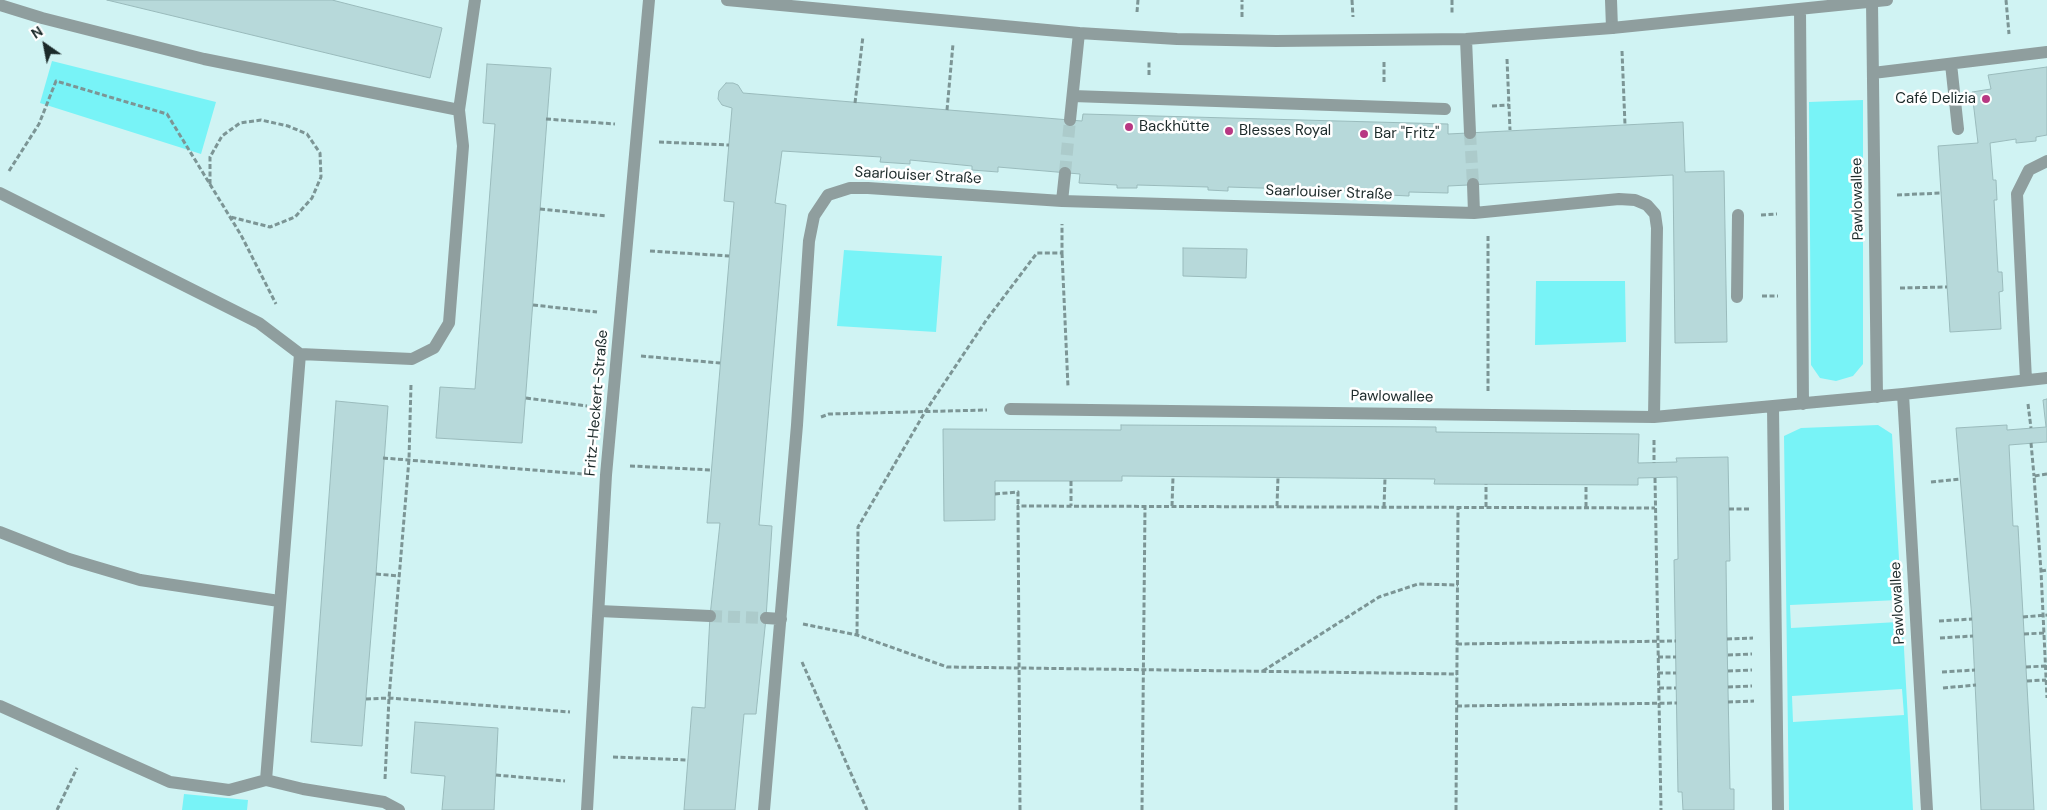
<!DOCTYPE html>
<meta charset="utf-8">
<style>
body{margin:0}
#map{position:relative;width:2047px;height:810px;overflow:hidden;background:#d0f3f3;font-family:"DM Sans",sans-serif}
canvas{display:block}
.north{position:absolute;left:20px;top:20px;width:50px;height:50px;-webkit-text-stroke:4px #fff;paint-order:stroke;rotate:327deg;font-size:14px;font-weight:700;line-height:20px;text-align:center;color:#1c2a2a}
.north::after{content:'';display:block;margin:auto;width:18px;height:22px;background:#1c2a2a;clip-path:polygon(50% 0,100% 100%,50% 72%,0 100%)}
</style>
<div id="map">
<canvas width="2047" height="810"></canvas>
<div class="north">N</div>
</div>
<script>
const context = document.querySelector('canvas').getContext('2d');
context.lineJoin = 'round';
function fillPath(path, color) { context.fillStyle = color; context.fill(path, 'evenodd'); }
const poly = rows => new Path2D(rows.map(r => 'M' + r).join(''));
function trace(path, color, width, dash) { context.strokeStyle = color; context.lineWidth = width; context.lineCap = dash ? 'butt' : 'round'; context.setLineDash(dash || []); context.stroke(path); }
function label(font, color, halo, rows, align = 'center') {
  context.font = font + ' "DM Sans",sans-serif'; context.lineWidth = 5; context.setLineDash([]); context.textBaseline = 'middle'; context.strokeStyle = halo; context.fillStyle = color; for (const [text, x, y, turn = 0] of rows) {
    context.save(); context.translate(x, y); context.rotate((+turn || 0) * Math.PI / 180); context.textAlign = isNaN(turn) ? turn : align; if (halo) context.strokeText(text, 0, 0); context.fillText(text, 0, 0); context.restore();
  }
}
const green = poly([
 [52,61,216,102,201,154,40,103],
 [1863,100,1863,364,1853,376,1836,381,1820,378,1811,365,1809,102],
 [844,250,942,256,936,332,837,326],
 [1536,281,1625,281,1626,342,1535,345],
 [1878,425,1892,434,1913,810,1789,810,1784,436,1801,428],
 [1898,600,1898,622,1791,628,1790,605],
 [1902,689,1904,715,1793,722,1792,696],
 [184,794,248,800,247,810,182,810]
]);
const building = poly([
 [107,0,332,0,442,28,430,78,107,0],
 [487,64,551,68,522,443,436,438,440,387,475,389,495,124,483,123,487,64],
 [2047,67,2047,135,2036,137,2036,141,2016,143,2016,139,1990,143,1993,180,1996,180,1997,200,1994,200,1998,272,2002,272,2003,291,1999,292,2001,329,1950,332,1938,146,1978,143,1972,92,1991,89,1988,75,2047,67],
 [726,83,733,83,738,85,743,93,1082,121,1083,114,1448,124,1448,134,1683,122,1685,172,1724,171,1727,342,1675,343,1673,175,1448,186,1448,193,1409,192,1409,196,1389,195,1389,192,1319,190,1318,193,1298,193,1298,190,1292,189,1228,187,1228,191,1208,190,1208,187,1137,185,1137,188,1117,188,1117,185,1079,183,1080,174,998,167,998,172,972,170,972,166,910,160,910,164,880,162,881,157,782,151,775,203,786,205,759,525,772,526,766,618,756,714,744,714,735,810,684,810,692,707,705,708,710,616,720,523,707,523,734,202,724,201,732,108,722,105,718,99,719,91,726,83],
 [1183,248,1247,249,1246,278,1183,276,1183,248],
 [2047,399,2047,442,2009,445,2013,526,2018,526,2034,810,1981,810,1972,619,1956,428,2007,425,2007,430,2046,427,2043,400,2047,399],
 [336,401,388,406,376,574,362,746,311,742,336,401],
 [1121,425,1436,427,1436,432,1639,434,1638,463,1677,462,1676,458,1728,457,1730,561,1726,561,1727,639,1730,789,1734,789,1734,810,1683,810,1682,792,1678,792,1674,560,1678,559,1677,477,1638,478,1638,485,1434,484,1435,479,1122,476,1122,481,995,481,995,520,944,521,943,429,1121,430,1121,425],
 [415,722,498,728,494,810,442,810,445,776,411,773,415,722]
]);
const streetTunnel = poly([
 [1470,133,1473,184],
 [1065,173,1070,120],
 [710,616,766,618]
]);
const path = poly([
 [1352,0,1353,17],
 [1452,0,1452,14],
 [2006,0,2009,34],
 [1137,12,1138,0],
 [1242,17,1242,0],
 [1622,51,1625,125],
 [1507,59,1510,130],
 [1384,62,1384,84],
 [1149,75,1149,61],
 [855,103,863,36],
 [1492,106,1509,105],
 [947,110,953,44],
 [546,119,615,124],
 [659,142,729,145],
 [9,171,39,124,56,81,167,114,241,235,276,304],
 [210,184,210,157,222,136,240,123,261,120,288,126,307,134,320,153,321,177,312,198,295,217,270,227,231,217],
 [1897,195,1942,193],
 [540,209,607,216],
 [1761,215,1777,214],
 [1488,236,1488,392],
 [650,251,729,256],
 [1062,253,1068,387],
 [1900,288,1947,287],
 [1762,296,1778,296],
 [533,305,597,312],
 [641,356,720,363],
 [526,398,587,406],
 [2028,404,2031,428],
 [821,417,829,414,987,410],
 [1654,440,1654,463],
 [2031,443,2034,476],
 [383,458,583,474],
 [630,466,711,470],
 [2047,474,2034,476,2041,571,2047,698],
 [1655,478,1661,810],
 [1071,481,1071,506],
 [1931,482,1960,479],
 [995,494,1018,492,1018,506],
 [1172,506,1173,477],
 [1277,506,1278,477],
 [1384,507,1385,478],
 [1486,507,1486,484],
 [1586,507,1586,485],
 [1729,509,1751,509],
 [2041,571,2047,570],
 [376,574,400,576],
 [2023,617,2047,615],
 [1939,621,1972,619],
 [803,624,857,635,947,667,1457,674],
 [857,634,858,527,925,412,987,319,1037,253,1062,253,1062,224],
 [2024,634,2044,633],
 [1940,638,1973,636],
 [1727,639,1753,638],
 [1457,644,1676,641],
 [1728,655,1752,654],
 [1658,657,1676,657],
 [802,662,867,810],
 [2026,667,2046,666],
 [1263,671,1379,597,1418,584,1458,585],
 [1728,671,1752,670],
 [1942,672,1975,670],
 [1658,673,1676,673],
 [2027,681,2046,680],
 [1728,687,1752,686],
 [1659,688,1676,688],
 [1943,688,1976,685],
 [366,699,389,698,570,712],
 [1728,702,1754,701],
 [1457,706,1677,703],
 [613,757,688,760],
 [496,775,565,781],
 [385,779,389,698,409,459,411,384],
 [57,810,77,768],
 [1020,810,1018,506,1655,508],
 [1142,810,1145,506],
 [1456,810,1458,507]
]);
const lane = poly([
 [1611,0,1612,28],
 [0,5,42,18,204,59,459,110],
 [0,193,259,323,300,354],
 [0,532,69,559,140,580,279,601],
 [0,706,170,782,229,790,266,780,300,354,412,359,434,348,449,323,463,146,459,110,475,0],
 [266,780,303,789,384,802,399,810]
]);
const street = poly([
 [727,0,1079,33,1177,39,1276,41,1466,39,1612,28,1887,0],
 [1872,2,1877,397],
 [1800,9,1803,404],
 [1466,39,1470,133],
 [1951,64,1958,129],
 [1873,73,2047,52],
 [1073,96,1445,109],
 [1070,120,1079,33],
 [1473,184,1474,213],
 [1062,201,1065,173],
 [1737,297,1738,215],
 [2026,380,2017,194,2029,170,2047,161],
 [1903,394,1927,810],
 [1773,407,1778,810],
 [1010,409,1654,417,1903,394,2047,378],
 [599,611,710,616],
 [766,618,781,619],
 [587,810,606,475,649,0],
 [764,810,797,425,809,241,814,216,828,195,850,188,868,188,1062,201,1474,213,1619,199,1635,200,1647,205,1655,214,1657,228,1654,417]
]);
const markers = [
 [1986,99,5,"#b83883"],
 [1129,127,5,"#b83883"],
 [1229,131,5,"#b83883"],
 [1364,134,5,"#b83883"]
];
const poiNames = [
 ["Café Delizia",1976,99,"right"],
 ["Backhütte",1139,127],
 ["Blesses Royal",1239,131],
 ["Bar \"Fritz\"",1374,134]
];
const streetNames = [
 ["Saarlouiser Straße",918,176,3],
 ["Saarlouiser Straße",1329,193,2],
 ["Pawlowallee",1858,199,-91],
 ["Pawlowallee",1392,397,1],
 ["Fritz-Heckert-Straße",597,403,-85],
 ["Pawlowallee",1898,603,-93]
];
fillPath(green, '#78f3f7');
fillPath(building, '#b7d9da');
trace(building, '#9abbbc', 1);
trace(streetTunnel, '#accbcb', 12, [12, 6]);
trace(path, '#7c9595', 3, [5, 2.5]);
trace(lane, '#8f9e9e', 12);
trace(street, '#8f9e9e', 12);
for (const [x, y, r, color] of markers) { const dot = new Path2D(); dot.arc(x, y, r, 0, 2 * Math.PI); context.fillStyle = color; context.fill(dot); trace(dot, '#fff', 2); }
label('15px', '#1c2a2a', '#fff', poiNames, 'left');
label('15px', '#1c2a2a', '#fff', streetNames);
</script>
